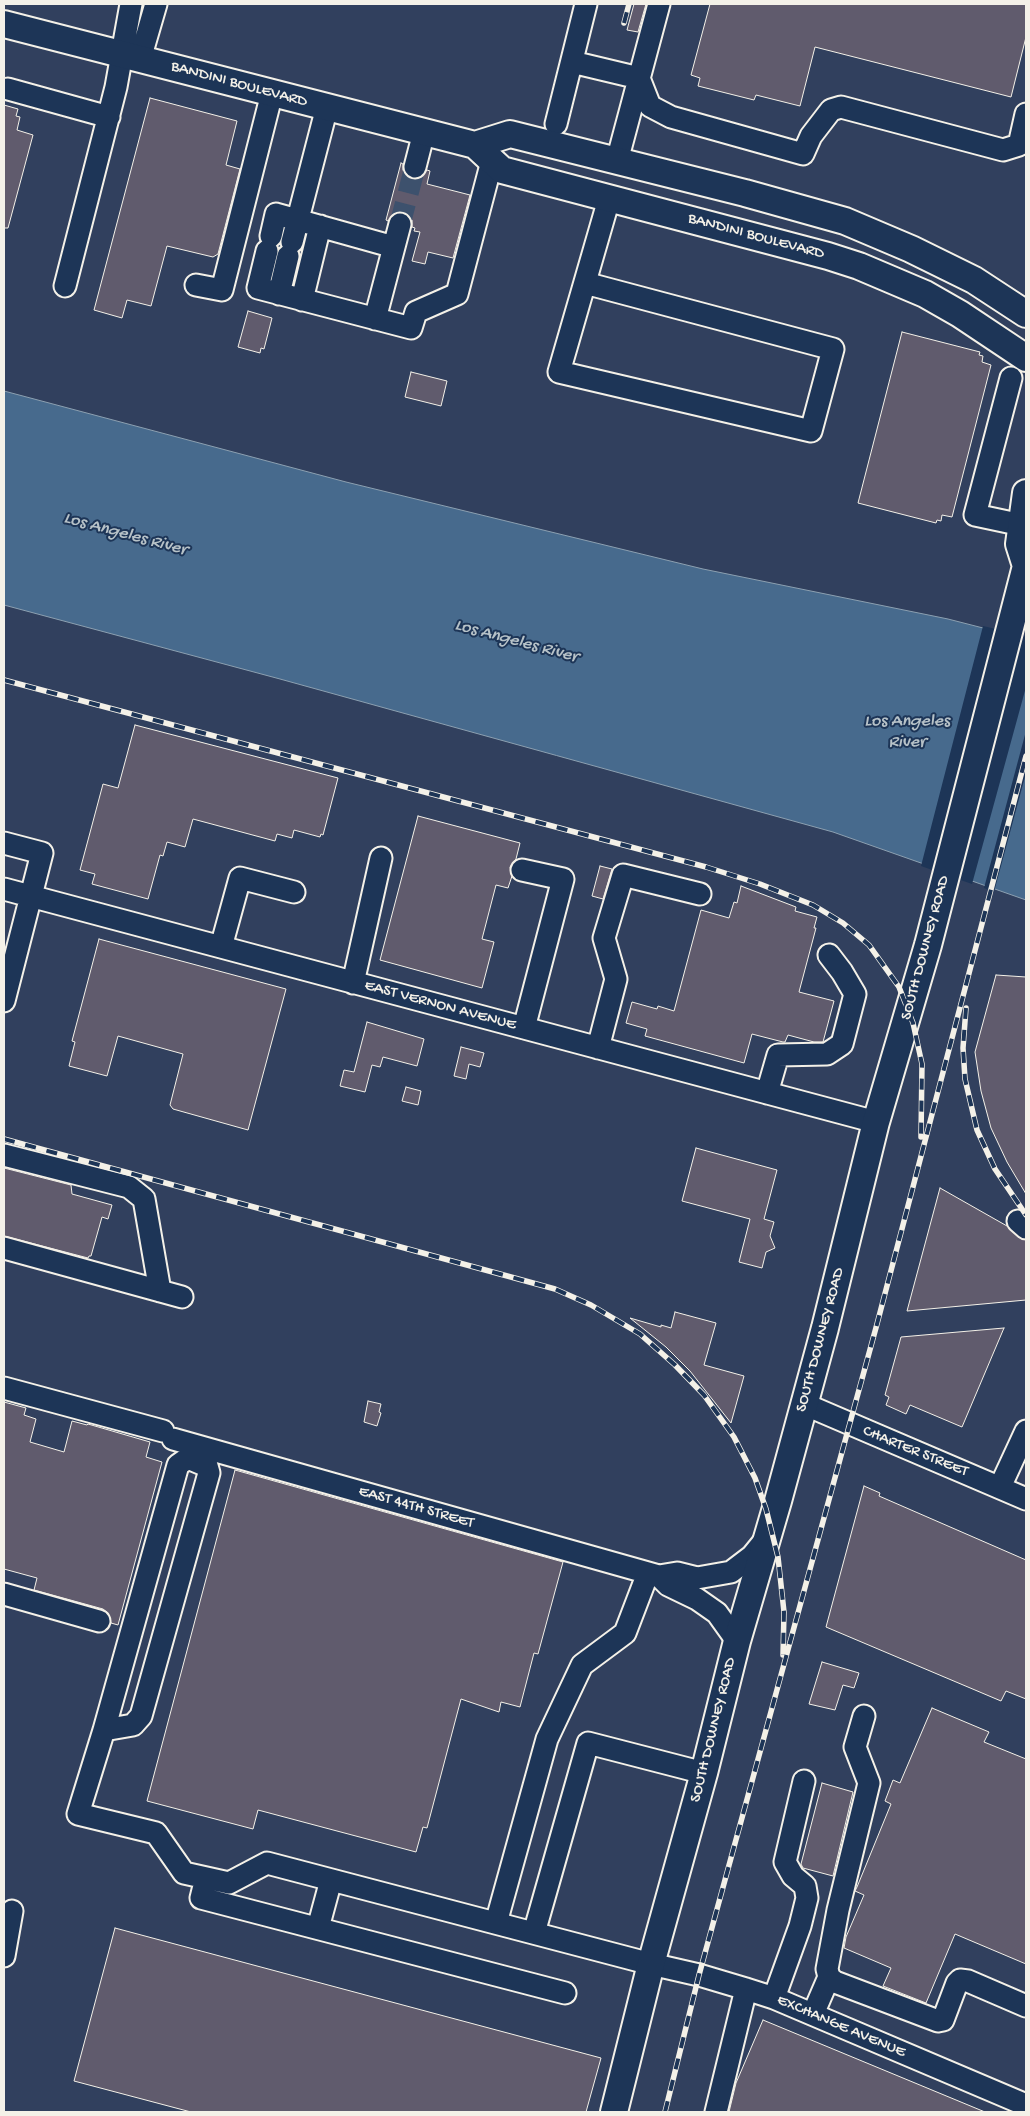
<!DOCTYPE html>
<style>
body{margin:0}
#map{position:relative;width:1030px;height:2116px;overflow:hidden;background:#1d3557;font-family:"Gochi Hand",sans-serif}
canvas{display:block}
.frame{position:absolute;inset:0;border:5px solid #f4f1e8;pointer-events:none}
</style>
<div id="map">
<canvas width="1030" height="2116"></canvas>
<div class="frame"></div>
</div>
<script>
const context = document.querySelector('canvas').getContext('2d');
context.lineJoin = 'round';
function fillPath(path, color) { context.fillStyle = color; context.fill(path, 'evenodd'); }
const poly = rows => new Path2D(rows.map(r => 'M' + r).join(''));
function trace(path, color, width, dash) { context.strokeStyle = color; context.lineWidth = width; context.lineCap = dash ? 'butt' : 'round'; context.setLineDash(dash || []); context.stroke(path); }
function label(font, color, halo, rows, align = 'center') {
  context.font = font + ' "Gochi Hand",sans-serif'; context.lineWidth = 4; context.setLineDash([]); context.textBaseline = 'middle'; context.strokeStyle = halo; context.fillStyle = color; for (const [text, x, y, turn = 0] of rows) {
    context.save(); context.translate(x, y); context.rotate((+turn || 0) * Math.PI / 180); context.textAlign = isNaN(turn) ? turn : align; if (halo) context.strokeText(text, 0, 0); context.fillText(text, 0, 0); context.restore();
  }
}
const built = poly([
 [4,4,1026,4,1026,2112,4,2112]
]);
const water = poly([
 [4,391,346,482,703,569,948,619,1026,639,1026,900,833,832,280,679,4,605,4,391]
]);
const pier = poly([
 [983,626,1026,636,1026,687,972,884,921,866],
 [1026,731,1026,773,994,892,984,888]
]);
const building = poly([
 [634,4,646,4,638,32,627,30,634,4],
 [710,4,1026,4,1026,37,1011,97,815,47,800,106,756,95,754,100,698,86,700,78,691,75,710,4],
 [150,98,237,121,226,165,240,169,218,254,213,257,167,246,151,306,127,300,122,318,94,310,150,98],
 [4,105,18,109,16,116,20,117,17,130,33,135,8,228,4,228,4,105],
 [401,163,403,164,403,170,406,176,411,179,419,179,427,170,430,171,427,184,470,195,453,258,428,252,425,264,412,261,420,232,414,231,415,228,412,227,412,220,404,212,396,212,388,221,386,220,401,163],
 [248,311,272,318,264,349,261,348,260,353,238,347,248,311],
 [902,332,980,352,979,355,983,356,982,362,991,365,952,517,942,515,941,521,937,520,936,523,858,503,902,332],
 [411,372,447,381,441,406,405,397,411,372],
 [135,725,338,778,323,835,321,834,320,837,294,830,292,838,277,834,275,841,193,819,185,847,167,842,163,856,160,855,148,899,92,884,95,874,80,870,103,784,118,788,135,725],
 [418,816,520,843,516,859,510,867,512,876,508,888,496,885,482,939,494,942,482,988,380,960,418,816],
 [600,866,612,869,603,899,592,896,600,866],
 [741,886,796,907,795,911,817,917,814,928,816,928,799,992,834,1001,823,1042,814,1042,788,1035,785,1042,783,1042,752,1034,744,1063,645,1036,647,1029,626,1023,632,1002,657,1009,658,1006,674,1011,701,910,729,918,734,902,737,903,741,886],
 [99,939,286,989,248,1130,173,1109,170,1105,183,1054,118,1036,107,1076,69,1066,75,1042,72,1041,99,939],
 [996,975,1026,977,1026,1194,1007,1162,991,1128,981,1091,975,1052,996,975],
 [367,1022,424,1039,417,1066,383,1057,380,1067,372,1065,365,1092,340,1086,344,1070,354,1072,367,1022],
 [461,1047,484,1053,480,1067,469,1064,466,1079,454,1076,461,1047],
 [406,1087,421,1091,418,1105,402,1101,406,1087],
 [696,1148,777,1170,764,1219,774,1222,770,1236,775,1248,766,1252,762,1268,739,1262,750,1219,682,1201,696,1148],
 [4,1168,71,1185,72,1194,112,1205,108,1219,102,1217,91,1256,89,1256,88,1258,4,1236,4,1168],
 [940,1188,1007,1226,1018,1237,1026,1240,1026,1300,907,1311,940,1188],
 [675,1312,716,1323,704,1365,744,1376,731,1423,690,1371,666,1347,630,1318,661,1327,661,1325,671,1328,675,1312],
 [1004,1328,962,1427,910,1405,906,1414,886,1405,889,1397,885,1395,901,1337,1004,1328],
 [368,1401,381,1404,379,1412,381,1413,377,1426,364,1422,368,1401],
 [4,1402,26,1408,24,1415,36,1419,30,1442,64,1452,72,1421,87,1425,88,1424,150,1442,146,1457,162,1462,118,1625,111,1623,108,1613,103,1609,34,1590,37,1578,4,1569,4,1402],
 [235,1470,563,1562,538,1654,534,1653,520,1707,501,1702,499,1712,461,1699,427,1828,423,1827,416,1852,258,1810,253,1829,147,1801,235,1470],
 [864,1486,880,1493,879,1496,1026,1560,1026,1699,1006,1691,1001,1701,826,1627,864,1486],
 [822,1662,859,1673,854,1688,843,1685,835,1710,809,1704,822,1662],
 [932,1708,989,1732,984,1742,1026,1759,1026,1964,955,1934,926,2003,883,1986,891,1968,844,1948,846,1937,864,1895,855,1891,857,1887,891,1804,885,1801,893,1780,900,1783,932,1708],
 [822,1783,853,1792,833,1876,803,1868,801,1864,822,1783],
 [115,1928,601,2058,586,2112,191,2112,74,2081,115,1928],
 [763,2020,985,2112,729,2112,736,2083,763,2020]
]);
const minorTunnel = poly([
 [400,224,415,167],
 [278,253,281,239]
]);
const minor = poly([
 [140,59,156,4],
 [572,62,639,78],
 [639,78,650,106,671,117,803,154,811,136,831,110,841,107,1003,150,1019,145,1026,114],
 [8,89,109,117],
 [556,124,586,4],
 [617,161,659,4],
 [415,167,424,132],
 [271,236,276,214,394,247],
 [292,242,327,107],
 [267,251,258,288,411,328,416,312,457,294,492,161],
 [585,283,833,349,811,431,559,372,609,199],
 [196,285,222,290,272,93],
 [65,286,116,87,131,4],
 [279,294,288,256],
 [302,300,320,226],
 [375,319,400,224],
 [1011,378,975,515,1022,525],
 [4,843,42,853,4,1001],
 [522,870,563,879,524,1028],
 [4,889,876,1122],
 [221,947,240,878,294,892],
 [353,983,381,858],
 [598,1048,616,979,604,938,623,875,700,894],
 [767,1093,778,1055,827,1054,842,1044,855,994,842,972,829,955],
 [4,1155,129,1187,144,1199,160,1291],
 [1018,1221,1026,1228],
 [4,1248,182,1297],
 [4,1388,163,1431],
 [804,1404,1026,1499],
 [173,1439,659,1576,677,1573,697,1578,731,1572,752,1556,765,1540],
 [1000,1487,1026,1431],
 [659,1576,668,1585,697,1599,717,1613,737,1641],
 [4,1594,99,1621],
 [104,1730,133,1725,141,1716,209,1473,207,1466,188,1458,178,1465,104,1730,78,1814,156,1833,184,1873,229,1883,267,1863,651,1964,699,1975,746,1989,774,1998,1026,2105],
 [206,1878,201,1898,565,1993],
 [496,1923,547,1739,582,1665,625,1633,648,1573],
 [318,1928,331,1880],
 [534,1933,588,1743,704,1773],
 [4,1956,12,1911],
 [829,1977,835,1982,938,2021,943,2020,957,1983,960,1980,968,1981,1026,2006],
 [774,1998,800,1926,807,1898,805,1886,793,1876,785,1862,804,1781],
 [813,2014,829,1977,827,1969,838,1910,869,1783,855,1747,864,1716],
 [716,2112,746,1989]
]);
const major = poly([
 [4,24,475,145,502,170,828,256,859,266,925,294,960,314,1026,358],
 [475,145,510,134,745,193,845,221,911,249,974,280,1026,314],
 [1026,566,1019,544,1026,493],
 [614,2112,651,1964,704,1773,737,1641,778,1501,825,1328,876,1122,928,945,1026,566]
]);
const rail = poly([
 [624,23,629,4],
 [4,680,706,867,760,884,813,905,843,923,869,945,899,987,913,1023,922,1064,921,1137],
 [966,1008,963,1048,965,1079,977,1130,995,1169,1026,1215],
 [4,1139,555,1289,591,1305,640,1334,675,1365,704,1395,734,1437,755,1478,766,1509,778,1557,784,1612,783,1655],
 [665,2112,699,1975,877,1324,1026,756]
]);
const streetNames = [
 ["BANDINI BOULEVARD",239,85,15],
 ["BANDINI BOULEVARD",756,237,15],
 ["SOUTH DOWNEY ROAD",926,948,-75],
 ["EAST VERNON AVENUE",440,1006,15],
 ["SOUTH DOWNEY ROAD",821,1340,-75],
 ["CHARTER STREET",915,1452,22],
 ["EAST 44TH STREET",416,1508,16],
 ["SOUTH DOWNEY ROAD",714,1730,-76],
 ["EXCHANGE AVENUE",841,2027,23]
];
const waterNames = [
 ["Los Angeles River",125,535,15],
 ["Los Angeles River",516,642,15],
 ["Los Angeles",907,722],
 ["River",907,743]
];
fillPath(built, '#31405e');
fillPath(water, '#476a8d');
trace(water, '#8ca0b1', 1);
fillPath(pier, '#1d3557');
fillPath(building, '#605b6d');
trace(building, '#f4f1e8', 1);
trace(minorTunnel, '#3d516d', 21, [21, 11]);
trace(minor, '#f4f1e8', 25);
trace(major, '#f4f1e8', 30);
trace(minor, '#1d3557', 21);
trace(major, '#1d3557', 26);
trace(rail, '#f4f1e8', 5.5);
trace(rail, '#1d3557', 4, [11]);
label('16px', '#f4f1e8', '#1d3557', streetNames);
label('italic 18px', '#b7c2c8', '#1d3557', waterNames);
</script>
